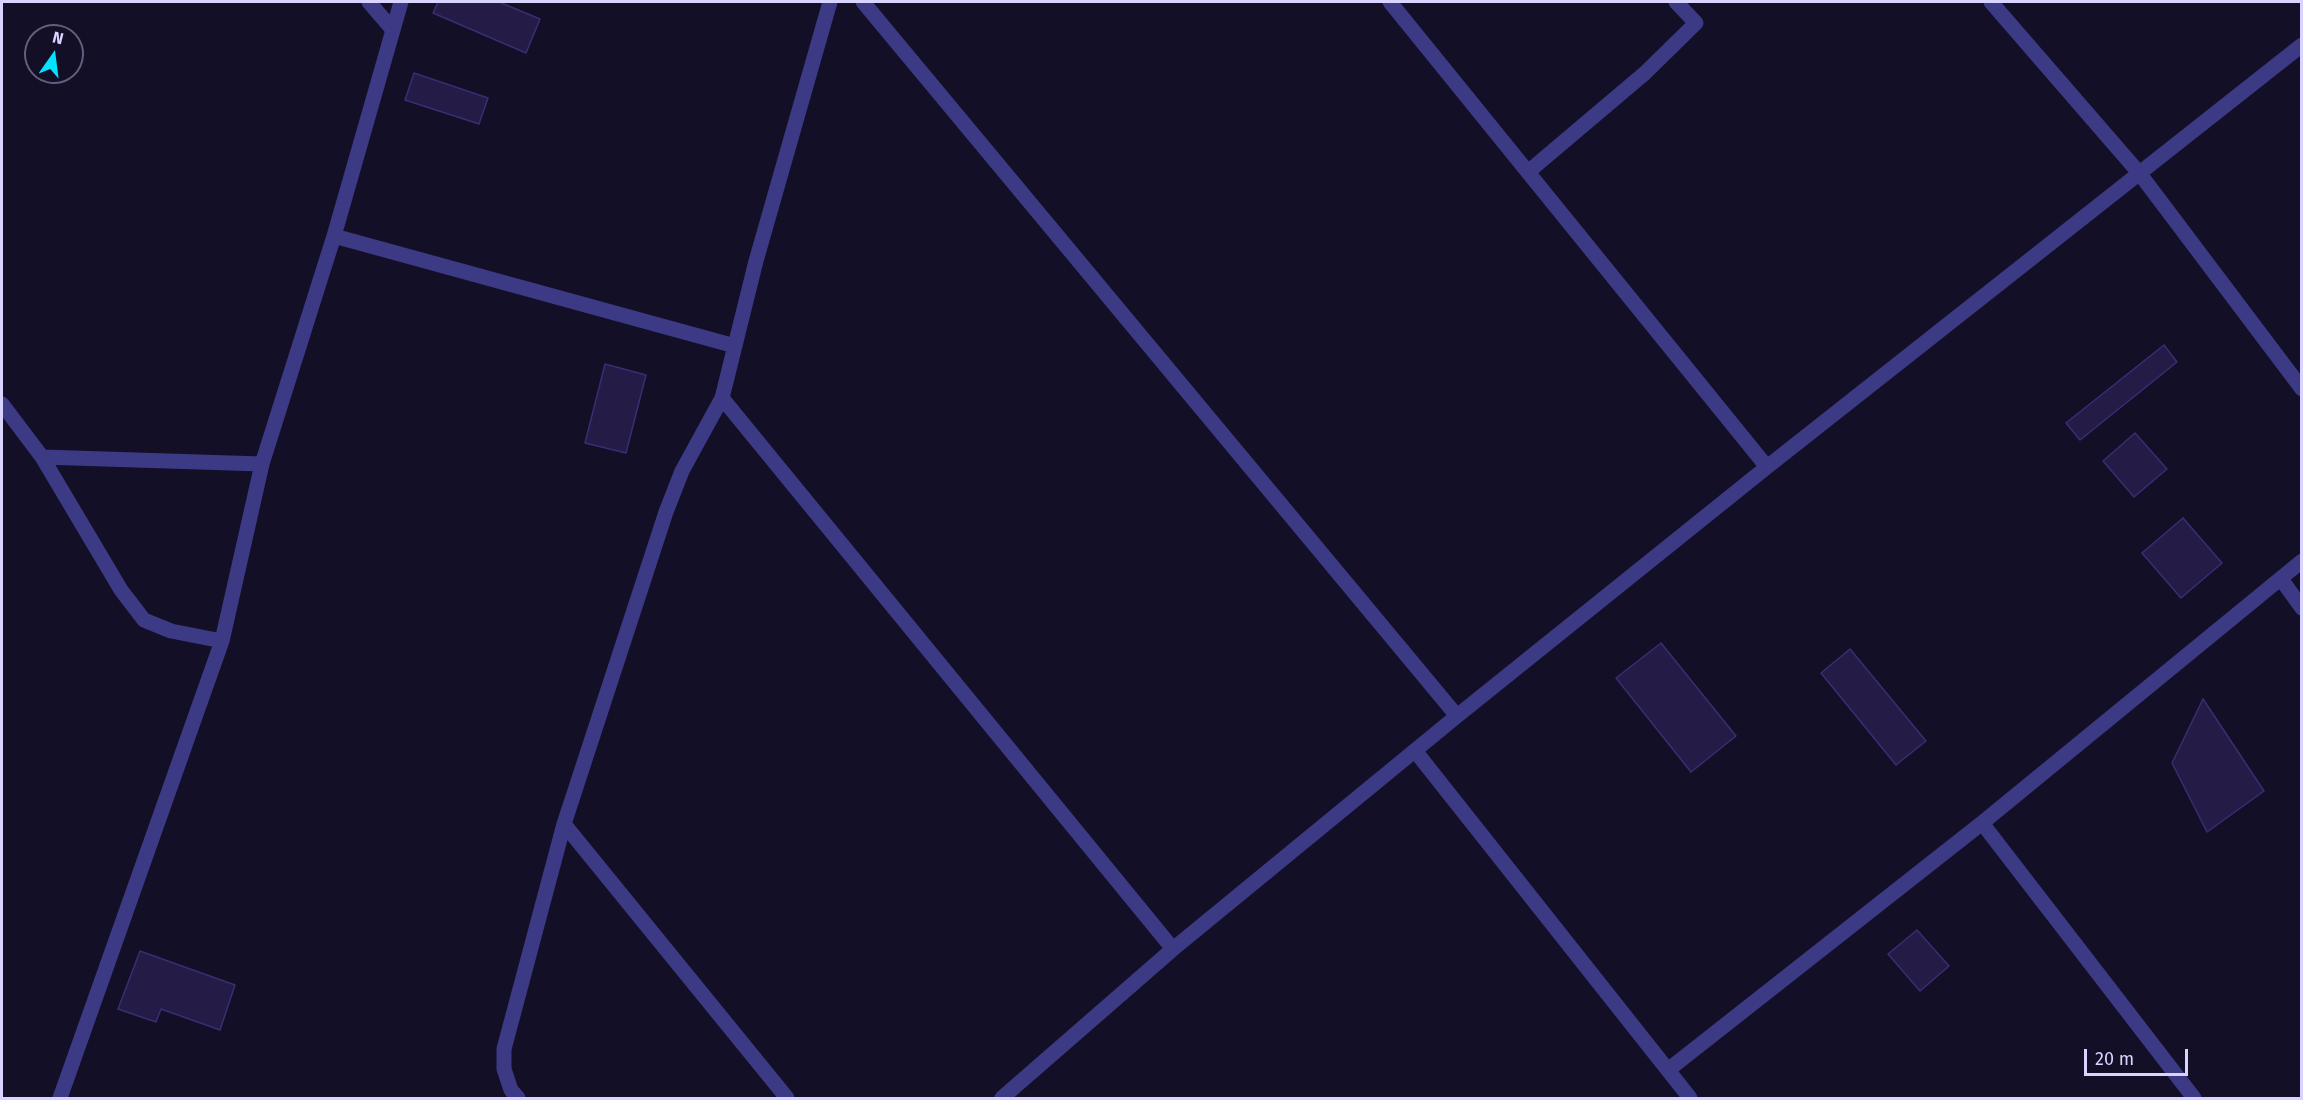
<!DOCTYPE html>
<style>
body{margin:0}
#map{position:relative;width:2303px;height:1100px;overflow:hidden;background:#130f26;font-family:"Fira Sans",sans-serif}
canvas{display:block}
.frame{position:absolute;inset:0;border:3px solid #d9d4ff;pointer-events:none}
.north{position:absolute;left:24px;top:24px;width:60px;height:60px;box-sizing:border-box;background:#130f26;border:2px solid #625e7d;border-radius:50%;rotate:14deg;font-size:16px;font-weight:700;line-height:24px;text-align:center;color:#d9d4ff}
.north::after{content:'';display:block;margin:auto;width:21px;height:27px;background:#00e5ff;clip-path:polygon(50% 0,100% 100%,50% 72%,0 100%)}
.scale{position:absolute;left:2084px;top:1049px;width:104px;height:27px;box-sizing:border-box;border:3px solid #d9d4ff;border-top:0;padding-left:8px;font-size:18px;line-height:21px;white-space:nowrap;color:#d9d4ff;-webkit-text-stroke:4px #130f26;paint-order:stroke}
</style>
<div id="map">
<canvas width="2303" height="1100"></canvas>
<div class="frame"></div>
<div class="north">N</div>
<div class="scale">20 m</div>
</div>
<script>
const context = document.querySelector('canvas').getContext('2d');
context.lineJoin = 'round';
function fillPath(path, color) { context.fillStyle = color; context.fill(path, 'evenodd'); }
const poly = rows => new Path2D(rows.map(r => 'M' + r).join(''));
function trace(path, color, width, dash) { context.strokeStyle = color; context.lineWidth = width; context.lineCap = dash ? 'butt' : 'round'; context.setLineDash(dash || []); context.stroke(path); }
const building = poly([
 [438,2,499,2,540,19,526,53,433,13,438,2],
 [414,73,488,98,479,124,405,100,414,73],
 [2164,345,2177,362,2080,440,2066,423,2164,345],
 [605,364,646,375,626,453,585,443,605,364],
 [2135,433,2167,469,2134,497,2103,461,2135,433],
 [2183,518,2222,563,2181,598,2142,553,2183,518],
 [1661,643,1736,736,1691,772,1616,678,1661,643],
 [1850,649,1926,741,1896,765,1821,673,1850,649],
 [2203,699,2264,791,2207,832,2172,763,2203,699],
 [1917,930,1949,966,1920,991,1888,954,1917,930],
 [140,951,235,985,220,1030,161,1009,156,1022,118,1009,140,951]
]);
const minor = poly([
 [369,2,393,30],
 [863,2,1457,716],
 [1390,2,1767,467],
 [1991,2,2140,174,2302,389],
 [1528,172,1645,73,1696,23,1676,2],
 [334,236,735,346],
 [722,398,1173,949],
 [2,404,42,457,121,590,144,620,171,631,222,641],
 [42,457,262,464],
 [2281,579,2302,608],
 [1416,752,1690,1098],
 [1982,823,2194,1098],
 [564,824,787,1098],
 [1668,1070,1982,823,2302,561],
 [60,1098,222,641,262,464,334,236,401,2],
 [518,1098,511,1090,504,1069,504,1049,564,824,666,512,682,471,722,398,756,261,830,2],
 [1002,1098,1173,949,1457,716,1767,467,2302,45]
]);
fillPath(building, '#241b47');
trace(building, '#3b2d73', 1.5);
trace(minor, '#3d3a85', 15);
</script>
